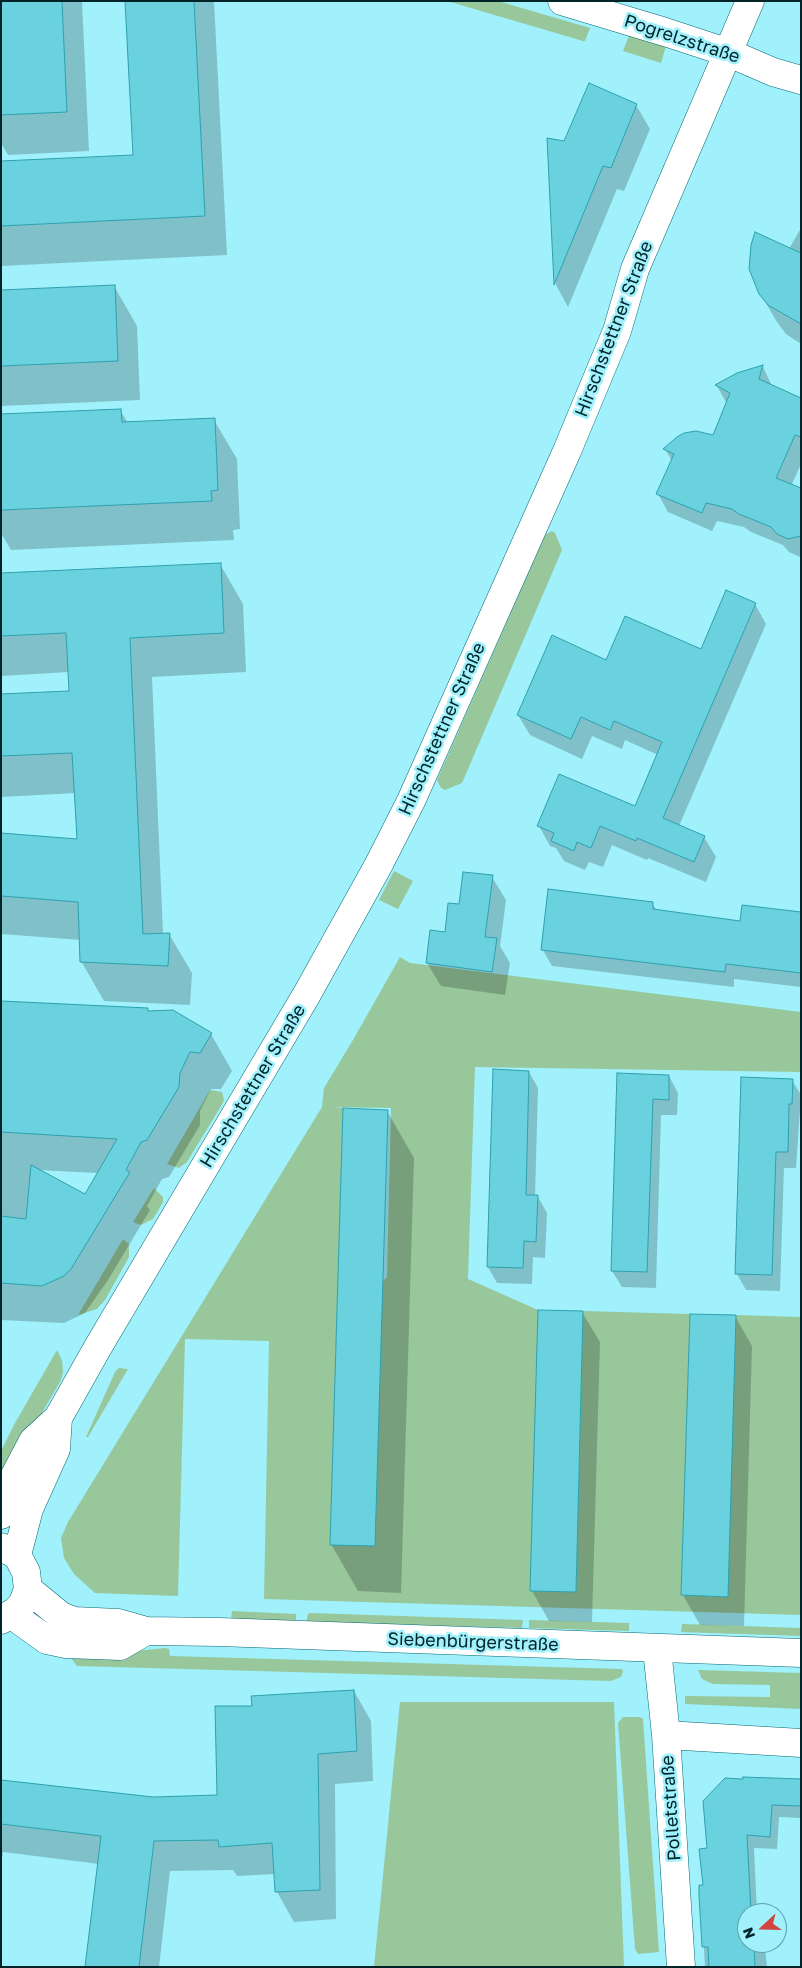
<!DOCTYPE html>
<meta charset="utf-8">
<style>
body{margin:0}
#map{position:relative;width:802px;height:1968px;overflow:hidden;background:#a0f1fc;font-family:"Golos Text",sans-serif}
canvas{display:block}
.frame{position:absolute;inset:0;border:2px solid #012429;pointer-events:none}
.north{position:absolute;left:737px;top:1903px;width:50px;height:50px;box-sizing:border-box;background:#a0f1fc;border:1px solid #609fa8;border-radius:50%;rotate:249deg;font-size:14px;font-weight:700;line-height:20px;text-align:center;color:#012429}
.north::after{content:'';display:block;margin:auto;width:18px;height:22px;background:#d2443d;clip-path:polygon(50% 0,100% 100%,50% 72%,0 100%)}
</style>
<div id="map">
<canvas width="802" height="1968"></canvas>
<div class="frame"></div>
<div class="north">N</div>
</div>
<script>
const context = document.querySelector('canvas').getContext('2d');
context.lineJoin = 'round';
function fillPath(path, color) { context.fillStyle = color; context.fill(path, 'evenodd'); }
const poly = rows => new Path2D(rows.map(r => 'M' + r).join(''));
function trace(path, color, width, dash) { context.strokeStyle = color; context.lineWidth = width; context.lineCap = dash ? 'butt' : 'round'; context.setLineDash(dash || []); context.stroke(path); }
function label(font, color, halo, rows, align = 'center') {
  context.font = font + ' "Golos Text",sans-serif'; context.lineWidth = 5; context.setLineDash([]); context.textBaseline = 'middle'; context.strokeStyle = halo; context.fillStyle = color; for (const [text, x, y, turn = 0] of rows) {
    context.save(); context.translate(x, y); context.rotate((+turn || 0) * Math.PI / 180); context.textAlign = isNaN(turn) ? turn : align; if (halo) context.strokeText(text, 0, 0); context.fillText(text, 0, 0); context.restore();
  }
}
const green = poly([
 [447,1,498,1,590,28,585,41,583,41],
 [630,33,666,46,661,63,623,51],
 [552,531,555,533,562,550,462,783,445,790,441,788,437,780,545,535],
 [394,871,413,881,398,909,379,900],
 [400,957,410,963,801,1012,801,1072,475,1067,468,1279,538,1310,531,1591,576,1592,583,1311,690,1314,681,1595,727,1597,736,1315,801,1317,801,1615,264,1599,269,1341,185,1339,178,1596,95,1593,74,1574,64,1558,61,1538,68,1522,322,1107,324,1088,353,1040],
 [334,1107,391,1108,387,1277,383,1281,330,1545,343,1108],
 [210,1090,222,1092,224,1100,221,1106,187,1162,179,1168,167,1164],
 [154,1188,163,1197,163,1202,153,1219,141,1225,133,1222],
 [123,1239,129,1244,129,1257,105,1300,97,1309,78,1315],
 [57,1350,62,1360,63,1372,61,1380,1,1484,1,1451,15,1423],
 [119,1368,128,1369,88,1437,86,1437,115,1372],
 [232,1611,296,1614,296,1621,231,1619],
 [310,1613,523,1620,522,1628,306,1622,308,1614],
 [529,1620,629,1623,629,1631,529,1628],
 [682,1624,801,1628,801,1636,681,1632],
 [165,1648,169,1649,170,1656,622,1669,623,1672,621,1677,611,1681,77,1666,71,1658,72,1653,116,1653],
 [698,1670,801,1673,801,1709,685,1704,685,1696,770,1697,770,1685,713,1684,702,1679],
 [400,1702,614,1702,624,1967,374,1967],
 [623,1717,640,1717,643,1719,659,1952,638,1954,635,1949,618,1723]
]);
const shadow = poly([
 [1,1,82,1,89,151,8,155,1,143],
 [126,1,214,1,227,255,1,266,1,162,134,156],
 [636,105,650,129,624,191,617,189,568,307,556,285,548,140,564,142],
 [801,228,801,344,786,334,777,322,760,293,789,249],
 [114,286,137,326,140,400,1,406,1,292],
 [763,367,772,386,801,398,801,464,791,486,801,490,800,557,789,552,783,545,751,532,744,527,717,521,712,531,668,512,658,494,672,461,665,449,714,436,727,404,717,386,738,375],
 [120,410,128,423,214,420,237,459,240,529,233,530,234,540,11,550,1,533,1,415],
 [220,564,243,604,246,672,152,677,163,934,169,934,192,973,190,1005,104,1001,81,961,81,940,1,934,1,834,78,840,76,793,1,797,1,695,70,692,69,672,1,676,1,574],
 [755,604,766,624,679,826,704,837,716,857,706,882,648,858,647,860,612,845,603,867,589,862,585,870,564,861,556,848,550,846,539,826,636,808,658,755,625,740,622,749,592,736,582,759,530,735,518,715,607,661,702,651],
 [492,877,506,900,500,946,510,963,505,995,441,986,427,963,446,933,460,906],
 [652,903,657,911,741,923,801,914,801,987,734,979,734,987,552,966,543,950],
 [1,1002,147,1009,149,1012,211,1034,232,1071,221,1089,211,1089,200,1111,200,1125,169,1177,162,1179,147,1206,150,1210,108,1280,85,1313,64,1323,1,1320],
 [37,1170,98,1173,85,1195],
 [529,1072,538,1088,535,1197,538,1197,547,1213,545,1258,533,1257,532,1284,497,1283,488,1267],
 [619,1075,669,1076,678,1093,677,1115,661,1115,656,1288,622,1287,612,1271],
 [743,1078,792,1080,801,1095,796,1168,784,1168,780,1291,746,1290,737,1274],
 [387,1111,414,1158,401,1593,358,1591,331,1544],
 [582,1312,600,1342,592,1622,549,1621,532,1591],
 [735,1316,752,1346,744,1626,700,1625,683,1595],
 [354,1691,371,1721,373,1781,335,1784,336,1919,294,1922,277,1892,275,1874,237,1876,233,1870,170,1871,159,1967,87,1967,99,1864,3,1852,1,1864,1,1781,153,1798,218,1796,253,1707],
 [801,1780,801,1818,779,1817,777,1849,754,1848,757,1913,747,1913,747,1943,762,1943,765,1948,767,1967,705,1967,701,1895,704,1886,708,1849]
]);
const building = poly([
 [1,1,62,1,67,112,1,115,1,1],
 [125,1,194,1,205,216,1,226,1,161,133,155,125,1],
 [589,83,637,104,611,168,603,166,554,285,547,138,564,141,589,83],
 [755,232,801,253,801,324,768,305,759,294,749,269,751,245,755,232],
 [115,285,118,361,1,366,1,290,115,285],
 [763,365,759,379,801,398,801,437,795,435,776,478,801,488,801,536,788,539,777,534,771,527,739,514,732,509,706,503,702,513,656,494,674,454,663,449,677,437,684,433,696,431,713,435,730,393,715,385,737,373,763,365],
 [121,409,122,422,215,418,218,490,211,491,212,501,1,510,1,414,121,409],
 [221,563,224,633,130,638,143,934,170,933,168,966,80,962,78,902,1,896,1,833,77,839,72,753,1,756,1,694,69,691,66,633,1,636,1,573,221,563],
 [726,590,756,603,663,818,705,836,694,862,637,838,636,841,600,826,591,848,577,842,574,851,551,841,554,833,537,826,559,774,635,806,662,742,614,721,610,730,581,717,571,739,517,715,552,635,606,660,625,616,701,649,726,590],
 [463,872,493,875,485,937,497,938,492,972,426,963,430,930,445,932,448,903,459,904,463,872],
 [548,889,653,902,653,909,740,921,742,905,801,912,801,973,726,964,725,972,541,950,548,889],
 [1,1001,148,1008,148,1011,173,1010,212,1033,200,1053,190,1052,180,1073,179,1087,147,1140,141,1142,126,1170,130,1172,71,1269,64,1276,42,1286,1,1283,1,1216,26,1219,31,1165,85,1194,117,1139,1,1132,1,1001],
 [493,1069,529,1071,526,1195,538,1195,536,1242,524,1241,523,1268,487,1267,493,1069],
 [617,1073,669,1075,669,1100,653,1099,647,1272,611,1271,617,1073],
 [741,1077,793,1079,792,1104,789,1104,788,1152,776,1152,772,1275,735,1274,741,1077],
 [343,1108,388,1110,375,1546,330,1545,343,1108],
 [538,1310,583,1311,576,1592,530,1591,538,1310],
 [690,1314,736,1315,728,1597,681,1595,690,1314],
 [354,1690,357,1751,318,1754,320,1890,275,1892,272,1843,219,1847,218,1840,154,1841,139,1967,85,1967,101,1836,1,1824,1,1780,153,1797,217,1795,215,1706,252,1706,251,1696,354,1690],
 [743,1777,801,1779,801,1806,772,1805,770,1837,747,1835,751,1913,747,1913,747,1943,754,1943,755,1967,709,1967,708,1947,702,1947,699,1895,699,1885,703,1885,699,1849,707,1848,703,1801,725,1778,743,1779,743,1777]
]);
const minor = poly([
 [562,1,665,32,729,53,773,72,801,80],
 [28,1589,61,1616,74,1621,118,1623,146,1631,219,1632,801,1653],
 [12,1615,47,1640,66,1644,120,1646,146,1631],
 [657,1649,666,1735,681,1967],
 [666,1735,801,1743]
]);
const major = poly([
 [1,1515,14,1477,33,1441,58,1418,98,1347,307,994,378,866,411,801,567,451,617,331,635,269,750,1],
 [1,1547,17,1555,26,1572,28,1589,23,1603,16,1611,1,1620],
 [17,1555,29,1509,56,1449,58,1418]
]);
const streetNames = [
 ["Pogrelzstraße",682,39,18],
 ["Hirschstettner Straße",614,329,-69],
 ["Hirschstettner Straße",442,729,-66],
 ["Hirschstettner Straße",253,1086,-59],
 ["Siebenbürgerstraße",473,1642,2],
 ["Polletstraße",671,1808,-94]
];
fillPath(green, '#97c79b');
fillPath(shadow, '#0003');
fillPath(building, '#6ad1de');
trace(building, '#2da0ae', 1);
trace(minor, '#046872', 29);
trace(major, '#046872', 29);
trace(minor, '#fff', 28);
trace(major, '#fff', 28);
label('18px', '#012429', '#a0f1fc', streetNames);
</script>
